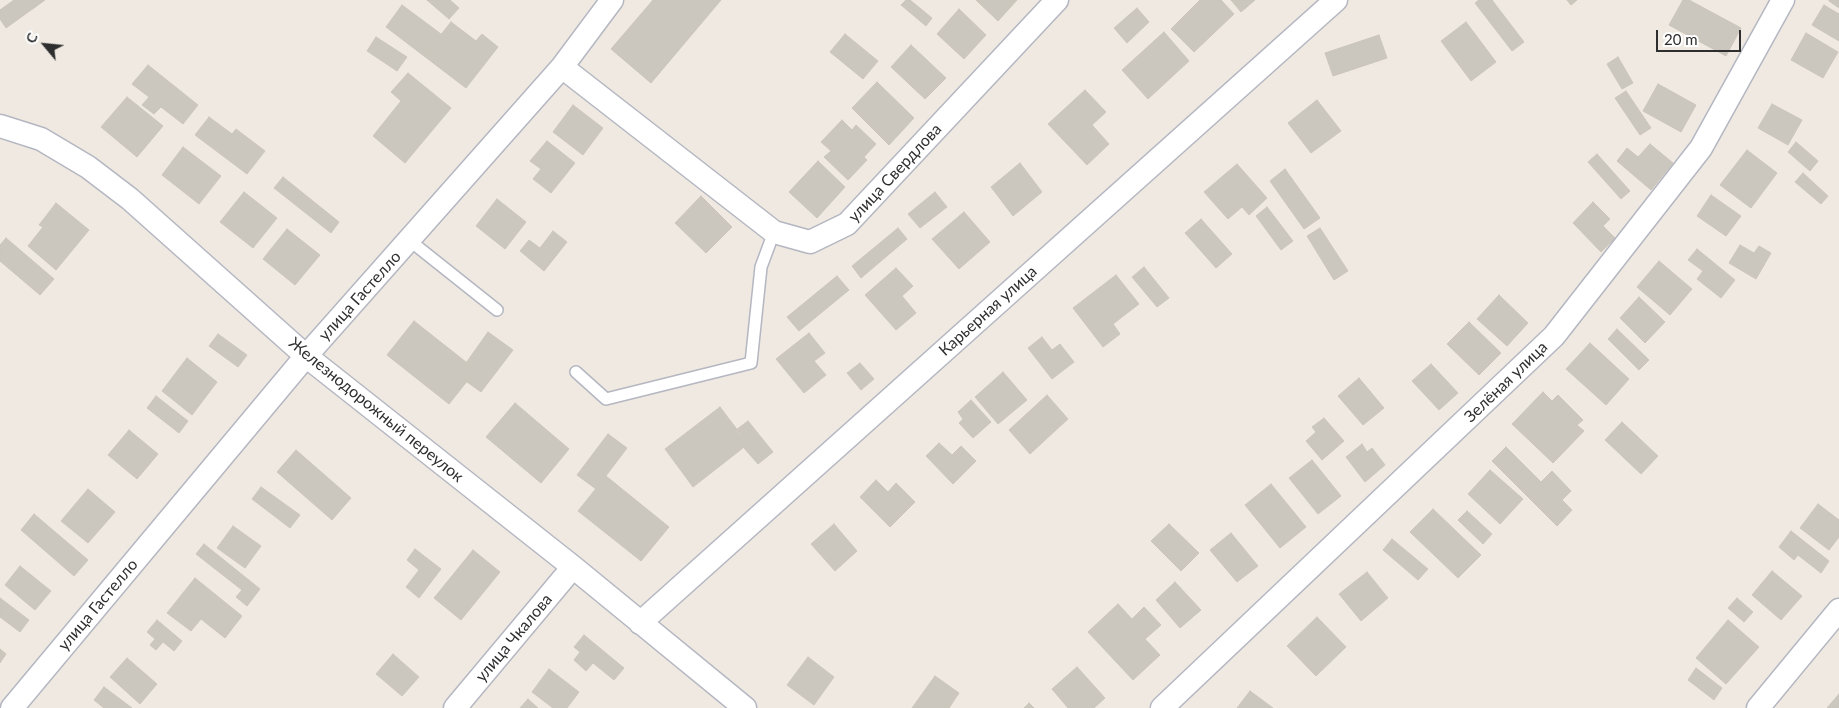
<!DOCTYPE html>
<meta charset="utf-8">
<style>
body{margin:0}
#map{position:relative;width:1839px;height:708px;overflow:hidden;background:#efe9e1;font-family:Lato,sans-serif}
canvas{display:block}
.north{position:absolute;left:20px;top:20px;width:50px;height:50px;-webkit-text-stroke:4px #fff;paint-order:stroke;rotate:298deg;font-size:14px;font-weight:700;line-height:20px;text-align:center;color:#2e2e2e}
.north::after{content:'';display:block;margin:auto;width:18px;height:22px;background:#2e2e2e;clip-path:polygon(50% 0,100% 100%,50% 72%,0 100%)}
.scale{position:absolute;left:1656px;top:30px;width:85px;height:22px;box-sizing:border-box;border:2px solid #2e2e2e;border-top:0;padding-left:6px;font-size:15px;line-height:18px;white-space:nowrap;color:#2e2e2e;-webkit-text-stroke:4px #fff;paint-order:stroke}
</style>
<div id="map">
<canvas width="1839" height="708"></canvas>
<div class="north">С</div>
<div class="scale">20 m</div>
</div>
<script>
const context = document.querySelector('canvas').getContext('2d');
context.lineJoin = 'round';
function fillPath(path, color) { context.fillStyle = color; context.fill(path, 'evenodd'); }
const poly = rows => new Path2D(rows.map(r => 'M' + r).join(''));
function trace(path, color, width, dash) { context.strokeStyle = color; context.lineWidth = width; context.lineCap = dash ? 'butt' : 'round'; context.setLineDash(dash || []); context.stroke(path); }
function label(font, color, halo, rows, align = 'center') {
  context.font = font + ' Lato,sans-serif'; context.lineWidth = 4; context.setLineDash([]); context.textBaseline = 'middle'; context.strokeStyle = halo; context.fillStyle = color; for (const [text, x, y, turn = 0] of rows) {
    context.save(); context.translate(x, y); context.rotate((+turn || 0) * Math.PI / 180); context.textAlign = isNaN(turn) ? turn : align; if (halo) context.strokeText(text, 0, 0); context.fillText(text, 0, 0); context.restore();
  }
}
const building = poly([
 [14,0,45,0,6,28,0,19,0,10,14,0],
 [427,0,450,0,459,8,449,19,427,0],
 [653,0,721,0,651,83,611,49,653,0],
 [906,0,910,0,932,18,926,26,901,5,906,0],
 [976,0,1017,0,998,21,976,0],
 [1200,0,1221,0,1234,14,1194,52,1171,29,1200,0],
 [1231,0,1255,0,1241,12,1231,0],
 [1479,0,1492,0,1524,42,1512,51,1475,3,1479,0],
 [1567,0,1577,0,1571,5,1567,0],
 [1683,0,1689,0,1741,28,1726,56,1669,25,1683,0],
 [1829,0,1839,0,1839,8,1829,1,1829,0],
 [402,5,441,34,424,56,386,27,402,5],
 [1824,5,1839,14,1839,41,1812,25,1824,5],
 [1137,8,1149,22,1127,43,1114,28,1137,8],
 [959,9,986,35,964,59,937,34,959,9],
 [451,22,476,41,482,34,498,47,466,88,424,56,451,22],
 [1466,22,1496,62,1471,81,1441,41,1466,22],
 [1164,32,1189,61,1148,99,1122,70,1164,32],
 [1806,33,1838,52,1823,78,1791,60,1806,33],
 [845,34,878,61,863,79,830,52,845,34],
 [1379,35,1387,58,1333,76,1325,53,1379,35],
 [376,37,407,57,397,71,367,51,376,37],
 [911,45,946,78,925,99,891,67,911,45],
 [1618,57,1633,83,1622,89,1607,64,1618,57],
 [148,65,198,105,183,124,161,107,154,114,142,105,149,97,132,84,148,65],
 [408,73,451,108,405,163,373,136,401,101,391,92,408,73],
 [877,82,914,118,889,145,852,108,877,82],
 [1658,84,1696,105,1681,132,1643,111,1658,84],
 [1085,90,1106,112,1092,125,1109,144,1087,165,1048,124,1085,90],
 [1626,91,1651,128,1640,135,1615,98,1626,91],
 [127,97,163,126,137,157,101,127,127,97],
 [1317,100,1341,131,1311,153,1288,123,1317,100],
 [1772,104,1802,120,1788,145,1758,128,1772,104],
 [573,105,603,128,583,155,553,132,573,105],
 [209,117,232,134,236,129,265,151,247,174,195,135,209,117],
 [842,120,852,130,856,125,876,144,864,157,867,160,848,180,824,157,831,151,821,142,842,120],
 [547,141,575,163,551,193,533,179,541,169,530,161,547,141],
 [1796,142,1818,161,1810,171,1788,152,1796,142],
 [1650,144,1673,163,1651,190,1617,161,1627,148,1638,157,1650,144],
 [183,147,221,176,199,204,162,175,183,147],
 [1747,150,1777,173,1751,208,1720,185,1747,150],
 [1597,154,1630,191,1621,199,1588,162,1597,154],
 [818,161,845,187,817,218,789,192,818,161],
 [1020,163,1042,192,1013,216,991,187,1020,163],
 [1237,164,1267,198,1249,215,1242,207,1228,219,1204,192,1237,164],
 [1285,169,1320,218,1304,229,1270,181,1285,169],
 [1803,173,1828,196,1821,204,1795,182,1803,173],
 [283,177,339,222,331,233,274,188,283,177],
 [244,192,277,218,253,248,220,222,244,192],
 [935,192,947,207,920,228,908,214,935,192],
 [1711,195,1741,216,1726,236,1697,216,1711,195],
 [701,196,732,227,706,253,675,223,701,196],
 [497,199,526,222,505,249,476,226,497,199],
 [1593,202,1610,219,1603,226,1615,238,1601,252,1573,223,1593,202],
 [56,203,89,230,56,270,28,246,43,227,39,225,56,203],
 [1267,207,1293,241,1281,250,1256,216,1267,207],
 [964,212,990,242,959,269,932,239,964,212],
 [1201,219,1232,254,1216,268,1185,233,1201,219],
 [898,228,907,239,861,278,852,266,898,228],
 [1320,228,1348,271,1334,280,1307,236,1320,228],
 [287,229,320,255,295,285,263,259,287,229],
 [553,231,567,242,544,271,520,251,529,240,540,248,553,231],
 [6,238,54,279,40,295,0,261,0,245,6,238],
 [1740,245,1754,253,1759,246,1771,253,1756,279,1729,263,1740,245],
 [1697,249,1735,280,1721,298,1697,279,1703,271,1688,260,1697,249],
 [1659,261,1692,289,1670,315,1637,287,1659,261],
 [1144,267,1169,298,1157,307,1132,277,1144,267],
 [896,268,913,286,902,296,916,313,896,330,865,295,896,268],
 [1116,275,1139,304,1113,324,1120,334,1103,347,1073,308,1116,275],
 [837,276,849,290,799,331,787,317,837,276],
 [1499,295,1528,323,1507,346,1477,319,1499,295],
 [1639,297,1665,322,1645,343,1620,318,1639,297],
 [414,321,476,370,449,404,387,355,414,321],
 [1469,322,1501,353,1479,375,1447,344,1469,322],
 [1617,329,1649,360,1639,370,1608,339,1617,329],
 [488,332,513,350,481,392,467,382,476,370,466,363,488,332],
 [809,333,825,353,814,361,826,375,804,393,776,359,809,333],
 [218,334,247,355,238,367,209,346,218,334],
 [1042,337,1052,350,1060,344,1074,362,1052,379,1028,348,1042,337],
 [1590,343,1629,379,1606,405,1566,369,1590,343],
 [187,358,217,382,192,415,162,391,187,358],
 [860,363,874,379,861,390,847,373,860,363],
 [1431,364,1458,393,1439,410,1412,381,1431,364],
 [1003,372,1027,400,998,424,975,397,1003,372],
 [1359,378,1384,408,1363,425,1338,396,1359,378],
 [1543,392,1552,401,1558,395,1583,420,1577,425,1584,431,1553,463,1512,424,1543,392],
 [1047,395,1068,419,1030,454,1009,430,1047,395],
 [156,396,188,421,179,433,147,408,156,396],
 [971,400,991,422,973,438,959,423,963,419,958,412,971,400],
 [515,403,569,449,541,483,486,437,515,403],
 [720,407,748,444,693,487,665,449,720,407],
 [1324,418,1344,441,1322,460,1306,441,1316,432,1312,427,1324,418],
 [748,421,773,452,758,464,744,448,748,444,736,430,748,421],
 [1622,422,1658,456,1641,474,1605,440,1622,422],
 [129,430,158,454,137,479,108,455,129,430],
 [608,434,627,448,596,489,577,475,608,434],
 [939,443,952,455,961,446,976,461,953,484,926,456,939,443],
 [1362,444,1367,452,1372,448,1385,465,1365,482,1346,457,1362,444],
 [1506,447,1541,482,1552,471,1571,491,1562,500,1572,510,1557,526,1492,461,1506,447],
 [296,450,351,498,332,520,277,472,296,450],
 [1312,460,1341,496,1318,514,1289,478,1312,460],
 [1490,470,1523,499,1500,524,1468,494,1490,470],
 [606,476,669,527,641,561,578,511,606,476],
 [876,480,888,492,896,483,915,502,890,527,860,497,876,480],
 [1271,484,1306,527,1280,548,1245,505,1271,484],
 [261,487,300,515,290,528,252,499,261,487],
 [88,489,115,512,88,543,61,521,88,489],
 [1818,504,1839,520,1839,537,1829,550,1800,528,1818,504],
 [1433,509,1481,555,1458,578,1410,532,1433,509],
 [1467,511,1492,534,1483,544,1458,520,1467,511],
 [34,514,88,560,74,576,21,530,34,514],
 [834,524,857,551,835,571,811,544,834,524],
 [1169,524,1199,553,1181,571,1151,541,1169,524],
 [233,526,261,546,245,568,217,548,233,526],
 [1791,531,1829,561,1821,573,1798,555,1794,560,1779,547,1791,531],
 [1231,533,1258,566,1237,582,1210,550,1231,533],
 [1392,539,1428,569,1418,580,1383,550,1392,539],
 [204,544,260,589,247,606,236,597,242,590,196,554,204,544],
 [415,549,441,569,419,598,406,587,419,570,407,560,415,549],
 [473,550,500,572,461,620,434,598,473,550],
 [20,566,51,591,35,610,5,585,20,566],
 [1772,571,1802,596,1781,620,1752,595,1772,571],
 [1367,572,1388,598,1361,621,1339,594,1367,572],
 [195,578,242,616,225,638,201,619,191,631,167,613,195,578],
 [1175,582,1201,610,1180,628,1156,600,1175,582],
 [0,598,29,620,20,632,0,617,0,598],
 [1737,598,1753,612,1744,622,1728,608,1737,598],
 [1118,604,1132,619,1144,607,1161,625,1145,639,1160,655,1133,680,1088,632,1118,604],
 [1317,617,1346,647,1316,676,1287,646,1317,617],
 [157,620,182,641,174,651,163,642,156,650,150,645,155,639,147,632,157,620],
 [1728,620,1759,647,1726,684,1696,658,1728,620],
 [584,635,624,668,614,680,593,663,586,671,574,660,580,652,574,647,584,635],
 [0,649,6,654,0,663,0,649],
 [393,654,419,677,402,696,376,674,393,654],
 [808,657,834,677,814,705,787,685,808,657],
 [127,658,157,684,140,704,110,677,127,658],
 [1077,667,1105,698,1094,708,1068,708,1052,689,1077,667],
 [1696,668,1722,688,1714,700,1688,680,1696,668],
 [549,669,579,692,567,708,553,708,532,692,549,669],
 [935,676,959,693,949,708,912,708,935,676],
 [104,687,132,708,104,708,94,700,104,687],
 [1250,691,1273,708,1237,708,1250,691],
 [1839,694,1839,708,1827,708,1839,694],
 [528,699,538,708,520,708,528,699],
 [1029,703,1034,708,1024,708,1029,703]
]);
const service = poly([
 [409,240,497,310],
 [576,372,606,399,751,363,761,267,774,232]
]);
const minor = poly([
 [562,67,774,232,810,242,847,224,1057,0],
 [0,126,41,139,88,167,130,199,306,356,573,567,745,708],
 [640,623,1336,0],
 [12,708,306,356,562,67,612,0],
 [455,708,573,567],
 [1162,708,1554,336,1701,148,1783,0],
 [1758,708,1839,610]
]);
const streetNames = [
 ["улица Свердлова",895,173,-47],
 ["улица Гастелло",360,296,-48],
 ["Карьерная улица",988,311,-42],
 ["Зелёная улица",1506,382,-44],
 ["Железнодорожный переулок",376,410,39],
 ["улица Гастелло",98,605,-50],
 ["улица Чкалова",514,638,-50]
];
fillPath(building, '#cbc7bf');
trace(building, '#cbc5ba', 1);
trace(service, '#b4b7c1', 14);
trace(minor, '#b4b7c1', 25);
trace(service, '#fff', 11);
trace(minor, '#fff', 22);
label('16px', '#2e2e2e', '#fff', streetNames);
</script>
